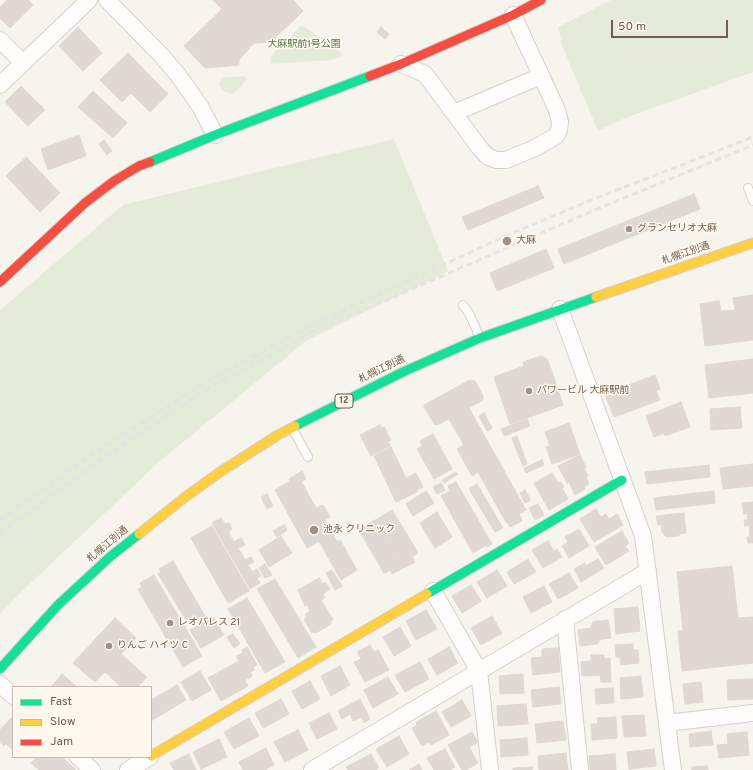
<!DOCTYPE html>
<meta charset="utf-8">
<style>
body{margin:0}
#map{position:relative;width:753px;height:770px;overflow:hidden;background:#f7f3ed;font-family:Overpass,sans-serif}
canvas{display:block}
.legend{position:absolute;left:12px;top:686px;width:140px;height:72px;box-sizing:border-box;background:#fef8ef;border:1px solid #c6b9af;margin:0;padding:5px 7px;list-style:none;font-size:12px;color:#735b4f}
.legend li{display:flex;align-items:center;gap:8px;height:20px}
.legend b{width:20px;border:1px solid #c6b9af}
.scale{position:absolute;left:611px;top:20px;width:117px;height:18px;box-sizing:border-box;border:2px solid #735b4f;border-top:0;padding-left:5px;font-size:12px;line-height:14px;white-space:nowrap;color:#735b4f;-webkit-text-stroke:3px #fef8ef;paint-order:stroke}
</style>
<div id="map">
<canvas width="753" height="770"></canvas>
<ul class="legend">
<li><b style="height:5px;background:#16e098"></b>Fast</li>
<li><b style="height:5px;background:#ffcf43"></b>Slow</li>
<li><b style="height:5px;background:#f24e42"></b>Jam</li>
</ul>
<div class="scale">50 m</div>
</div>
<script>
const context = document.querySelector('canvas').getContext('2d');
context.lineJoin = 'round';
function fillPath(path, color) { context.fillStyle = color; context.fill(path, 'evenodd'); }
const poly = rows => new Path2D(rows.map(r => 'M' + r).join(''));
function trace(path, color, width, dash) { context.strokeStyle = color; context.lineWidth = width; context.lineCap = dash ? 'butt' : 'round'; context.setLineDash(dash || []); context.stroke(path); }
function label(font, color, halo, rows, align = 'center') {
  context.font = font + ' Overpass,"Noto Sans JP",sans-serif'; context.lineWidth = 3; context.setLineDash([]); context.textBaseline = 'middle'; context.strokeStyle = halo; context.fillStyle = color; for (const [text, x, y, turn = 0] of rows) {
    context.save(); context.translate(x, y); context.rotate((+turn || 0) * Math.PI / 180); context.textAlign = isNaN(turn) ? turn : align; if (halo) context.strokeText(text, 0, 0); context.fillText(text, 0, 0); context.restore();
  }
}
const green = poly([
 [611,0,753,0,753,72,625,118,598,131,563,48,558,27],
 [302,25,344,55,332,60,270,64,271,56],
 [244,76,246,80,239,89,232,94,223,91,219,85,221,78],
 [394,139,448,271,306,341,160,461,18,595,0,614,0,310,123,205]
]);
const building = poly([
 [7,0,28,0,33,5,10,28,0,18,0,7,7,0],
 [213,0,293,0,303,11,271,42,254,43,239,60,239,65,205,68,184,46,222,9,213,0],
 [78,27,102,53,83,71,59,46,78,27],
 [381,27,389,34,385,39,377,32,381,27],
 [128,53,168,94,150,112,131,93,122,102,100,80,128,53],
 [21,86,45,110,28,126,5,102,21,86],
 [93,91,127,123,113,138,78,107,93,91],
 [79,135,86,156,48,170,41,149,79,135],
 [104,140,112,151,107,155,99,144,104,140],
 [26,157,60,193,40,212,6,176,26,157],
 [538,186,544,198,468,230,462,217,538,186],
 [694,194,700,209,564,264,558,249,694,194],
 [546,249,554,268,497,291,490,273,546,249],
 [753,295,753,340,705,346,700,304,719,301,721,311,735,310,733,298,753,295],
 [541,356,547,359,551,369,528,377,523,362,541,356],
 [753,359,753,393,709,398,705,365,753,359],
 [524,366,528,377,551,369,563,405,510,424,494,377,524,366],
 [655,375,660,389,656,391,660,400,614,417,605,394,655,375],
 [470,380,475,381,483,396,483,400,439,424,435,425,424,407,424,405,470,380],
 [681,402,690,427,665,436,664,433,654,437,646,416,681,402],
 [740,407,742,428,711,430,710,409,740,407],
 [469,408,526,510,519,514,522,521,510,527,507,522,506,522,478,472,472,476,457,449,464,445,449,419,469,408],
 [484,413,492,428,487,431,479,416,484,413],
 [527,419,530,426,504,436,501,429,527,419],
 [569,423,580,454,552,464,546,447,550,446,545,432,569,423],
 [380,425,382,428,384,427,391,440,388,441,390,446,371,456,360,435,380,425],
 [433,434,452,469,434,479,417,449,422,446,420,441,433,434],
 [517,436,527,464,523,466,512,438,517,436],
 [391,447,406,478,416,473,423,487,417,490,417,492,396,502,374,456,391,447],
 [580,455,586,467,584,468,588,476,586,477,589,484,584,487,585,489,575,495,569,482,567,483,558,466,580,455],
 [542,460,544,465,526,473,524,468,542,460],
 [753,464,753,486,723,489,720,468,753,464],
 [709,465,710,477,647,484,645,472,709,465],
 [302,471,306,479,301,481,316,508,323,505,330,517,325,520,337,542,340,540,357,570,341,580,319,541,307,548,275,490,290,481,289,479,302,471],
 [456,472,458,474,444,483,442,480,456,472],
 [552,473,558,483,561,482,564,487,562,488,568,499,549,510,534,483,552,473],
 [456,482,492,544,487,547,486,545,473,553,441,496,450,491,448,486,456,482],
 [441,483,445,490,437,494,433,487,441,483],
 [477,484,503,528,495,532,469,489,477,484],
 [525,490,531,500,525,503,520,493,525,490],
 [426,491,434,503,413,516,406,504,426,491],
 [714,491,715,503,656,510,654,498,714,491],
 [267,494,273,506,267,509,261,497,267,494],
 [753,502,753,543,748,543,747,537,750,537,749,525,745,526,744,520,748,520,747,513,744,514,742,503,753,502],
 [538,504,544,515,535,520,529,508,538,504],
 [596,509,601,517,606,514,609,519,617,514,623,525,594,542,580,519,596,509],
 [392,510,418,553,412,557,415,562,404,568,376,520,392,510],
 [437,512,452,537,435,548,420,523,437,512],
 [684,513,686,533,679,534,679,536,666,537,662,532,661,524,658,525,656,516,684,513],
 [221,518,225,524,229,523,232,529,228,532,234,542,241,538,245,545,238,548,245,560,251,557,254,562,248,565,252,572,257,569,261,576,257,578,260,583,250,589,212,523,221,518],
 [375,520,403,568,392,574,390,570,384,573,359,530,375,520],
 [284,525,287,530,277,537,273,531,284,525],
 [212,526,249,591,228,603,191,538,212,526],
 [579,529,589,546,569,558,562,546,568,542,565,537,579,529],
 [622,531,629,543,625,546,629,551,606,565,595,547,622,531],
 [281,536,292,553,269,567,259,550,281,536],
 [548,541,554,551,557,549,562,557,543,568,532,550,548,541],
 [528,559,536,572,514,584,507,572,528,559],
 [598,559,604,568,581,582,574,569,585,563,586,566,598,559],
 [173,561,205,616,189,625,158,574,161,572,159,569,173,561],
 [265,564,272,575,265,578,259,568,265,564],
 [732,566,738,618,753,617,753,663,682,671,678,631,683,631,677,572,732,566],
 [332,570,342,586,335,590,326,573,332,570],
 [497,570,507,586,487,598,477,582,497,570],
 [569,573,578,588,558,599,549,584,569,573],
 [154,575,202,656,183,667,138,589,142,587,140,583,154,575],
 [319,578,323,584,325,582,330,589,323,594,325,598,321,600,333,620,331,621,331,624,316,633,314,632,312,633,304,619,307,617,305,614,310,611,307,604,305,606,298,590,319,578],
 [275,579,316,647,298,658,257,589,275,579],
 [471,585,481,601,462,613,452,596,471,585],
 [544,586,552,602,531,613,523,597,544,586],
 [247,598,285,662,265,673,228,609,247,598],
 [638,607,640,631,616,634,614,609,638,607],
 [426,610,437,629,416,640,406,621,426,610],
 [492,616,502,633,481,645,471,628,492,616],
 [213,617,224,635,201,648,190,630,213,617],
 [115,618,136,638,121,654,147,677,138,687,121,687,105,672,95,682,73,663,115,618],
 [608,620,611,638,601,639,597,644,580,646,578,630,591,628,593,622,608,620],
 [400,627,411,646,394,656,383,637,400,627],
 [233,634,240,644,234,648,227,637,233,634],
 [633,644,633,650,638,650,639,663,621,665,620,657,616,657,615,645,633,644],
 [370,645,374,652,378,650,389,670,365,682,354,662,361,659,357,652,370,645],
 [247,647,257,665,253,667,254,670,250,672,252,676,245,680,248,686,221,701,208,678,239,661,236,656,243,653,242,650,247,647],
 [449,647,458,663,437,675,428,659,449,647],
 [558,648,560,672,533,675,531,658,542,657,542,649,558,648],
 [591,655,604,655,604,659,610,658,611,682,601,682,600,675,582,676,581,662,591,661,591,655],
 [420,662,429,679,405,692,395,675,420,662],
 [340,666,350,685,331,696,321,676,340,666],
 [200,671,211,690,192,701,181,682,200,671],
 [62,674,77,687,51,687,62,674],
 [523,674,524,693,500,694,499,676,523,674],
 [641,676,643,697,621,699,620,678,641,676],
 [388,677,398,694,373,708,364,690,388,677],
 [753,679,753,699,728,700,727,680,753,679],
 [310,681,320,699,302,709,292,691,310,681],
 [701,682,703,702,685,704,683,684,701,682],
 [177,685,186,700,151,721,151,700,177,685],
 [559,687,561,704,533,707,531,690,559,687],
 [613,688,614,703,596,704,595,689,613,688],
 [281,699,289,714,263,728,255,713,281,699],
 [360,699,370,719,364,723,361,717,353,721,350,714,342,719,338,711,360,699],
 [462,700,471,716,451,727,442,712,462,700],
 [526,704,528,724,498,726,497,706,526,704],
 [436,711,449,735,431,745,429,742,422,746,412,728,417,725,416,722,436,711],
 [329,713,337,729,317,739,309,723,329,713],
 [644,715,646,736,624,737,622,716,644,715],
 [13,716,13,750,6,744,4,746,0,742,0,730,13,716],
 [616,717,617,738,592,740,591,724,598,724,597,718,616,717],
 [249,718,259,736,234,749,224,732,249,718],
 [563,721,566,740,537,743,535,724,563,721],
 [298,730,308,750,285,762,274,742,298,730],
 [711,731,713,745,690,747,689,734,711,731],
 [472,732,478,742,469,747,478,763,466,770,462,770,448,745,472,732],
 [747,732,749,755,719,758,717,745,728,744,727,734,747,732],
 [399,736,409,754,387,767,376,749,399,736],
 [527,738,528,755,501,757,500,740,527,738],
 [219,739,227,757,201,769,193,752,219,739],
 [266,748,274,765,265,770,243,770,239,762,266,748],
 [445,749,455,767,450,770,434,770,427,758,445,749],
 [654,749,656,766,629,769,627,752,654,749],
 [566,753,568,770,539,770,538,756,566,753],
 [189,754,196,770,174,770,170,763,189,754],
 [371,754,379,768,375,770,348,770,346,767,371,754],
 [615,754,616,770,590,770,589,756,615,754],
 [37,757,62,757,76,770,39,770,31,763,37,757],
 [419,764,422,770,409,770,419,764],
 [707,766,708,770,692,770,692,767,707,766],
 [532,767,532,770,513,770,513,768,532,767]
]);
const lane = poly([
 [748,188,753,201],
 [463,305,469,313,480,338],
 [292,428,308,457]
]);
const street = poly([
 [107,0,161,55,178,75,200,106,215,135],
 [0,40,23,63],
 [401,64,425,74,479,147,487,156,496,160,506,160,535,148,556,136,559,130,560,122,557,110,513,15],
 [0,85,89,0],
 [454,113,541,76],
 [560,309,643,536,673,770],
 [433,591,479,671,490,770],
 [565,619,580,770],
 [0,684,13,696],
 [667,723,753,713],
 [78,757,92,770],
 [128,770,150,757],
 [312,770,648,571]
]);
const fast = poly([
 [150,162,215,135,370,76],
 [295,426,405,371,480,338,596,297],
 [427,594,622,480],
 [0,669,58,605,111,556,139,534]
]);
const slow = poly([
 [596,297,753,243],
 [139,534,184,498,220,472,278,435,295,426],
 [151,756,427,594]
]);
const jam = poly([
 [370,76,401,64,513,15,541,0],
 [0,282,85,203,114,181,139,166,150,162]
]);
const rail = poly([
 [0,520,82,461,205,382,314,324,508,235,584,203,753,137],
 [0,533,87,469,209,388,315,331,590,212,753,145]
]);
const markers = [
 [629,229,4,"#a19086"],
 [507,241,5,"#a19086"],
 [529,391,4,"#a19086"],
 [314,530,5,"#a19086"],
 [170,623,4,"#a19086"],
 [109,646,4,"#a19086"]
];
const shields = [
 [344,401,18]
];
const shieldNames = [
 ["12",344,401]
];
const parkNames = [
 ["大麻駅前1号公園",304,45]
];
const poiNames = [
 ["グランセリオ大麻",637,229],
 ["大麻",516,241],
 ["パワービル 大麻駅前",537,391],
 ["池永 クリニック",323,530],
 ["レオパレス 21",178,623],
 ["りんご ハイツ C",117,646]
];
const streetNames = [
 ["札幌江別通",686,254,-19],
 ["札幌江別通",382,370,-26],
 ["札幌江別通",108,545,-40]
];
fillPath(green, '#e4ecd9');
fillPath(building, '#e0d9d3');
trace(building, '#dfd7d0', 1);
trace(lane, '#d6d0cb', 10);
trace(street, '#d6d0cb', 18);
trace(fast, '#d6cfc9', 11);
trace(slow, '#d6cfc9', 11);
trace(jam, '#d6cfc9', 11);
trace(lane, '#fefdfc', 8);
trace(street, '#fefdfc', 16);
trace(fast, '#16e098', 9);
trace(slow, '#ffcf43', 9);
trace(jam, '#f24e42', 9);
trace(rail, '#e5e3e4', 3, [6, 4]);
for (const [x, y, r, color] of markers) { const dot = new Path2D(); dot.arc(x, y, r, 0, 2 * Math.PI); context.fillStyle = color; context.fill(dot); trace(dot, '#fef8ef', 1.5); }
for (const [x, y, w] of shields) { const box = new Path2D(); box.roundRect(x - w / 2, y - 7, w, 14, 3); context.fillStyle = '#fef8ef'; context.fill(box); trace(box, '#735b4f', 1); }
label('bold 9px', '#735b4f', null, shieldNames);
label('10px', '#557848', '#fef8ef', parkNames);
label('10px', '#735b4f', '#fef8ef', poiNames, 'left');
label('10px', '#735b4f', '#fef8ef', streetNames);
</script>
